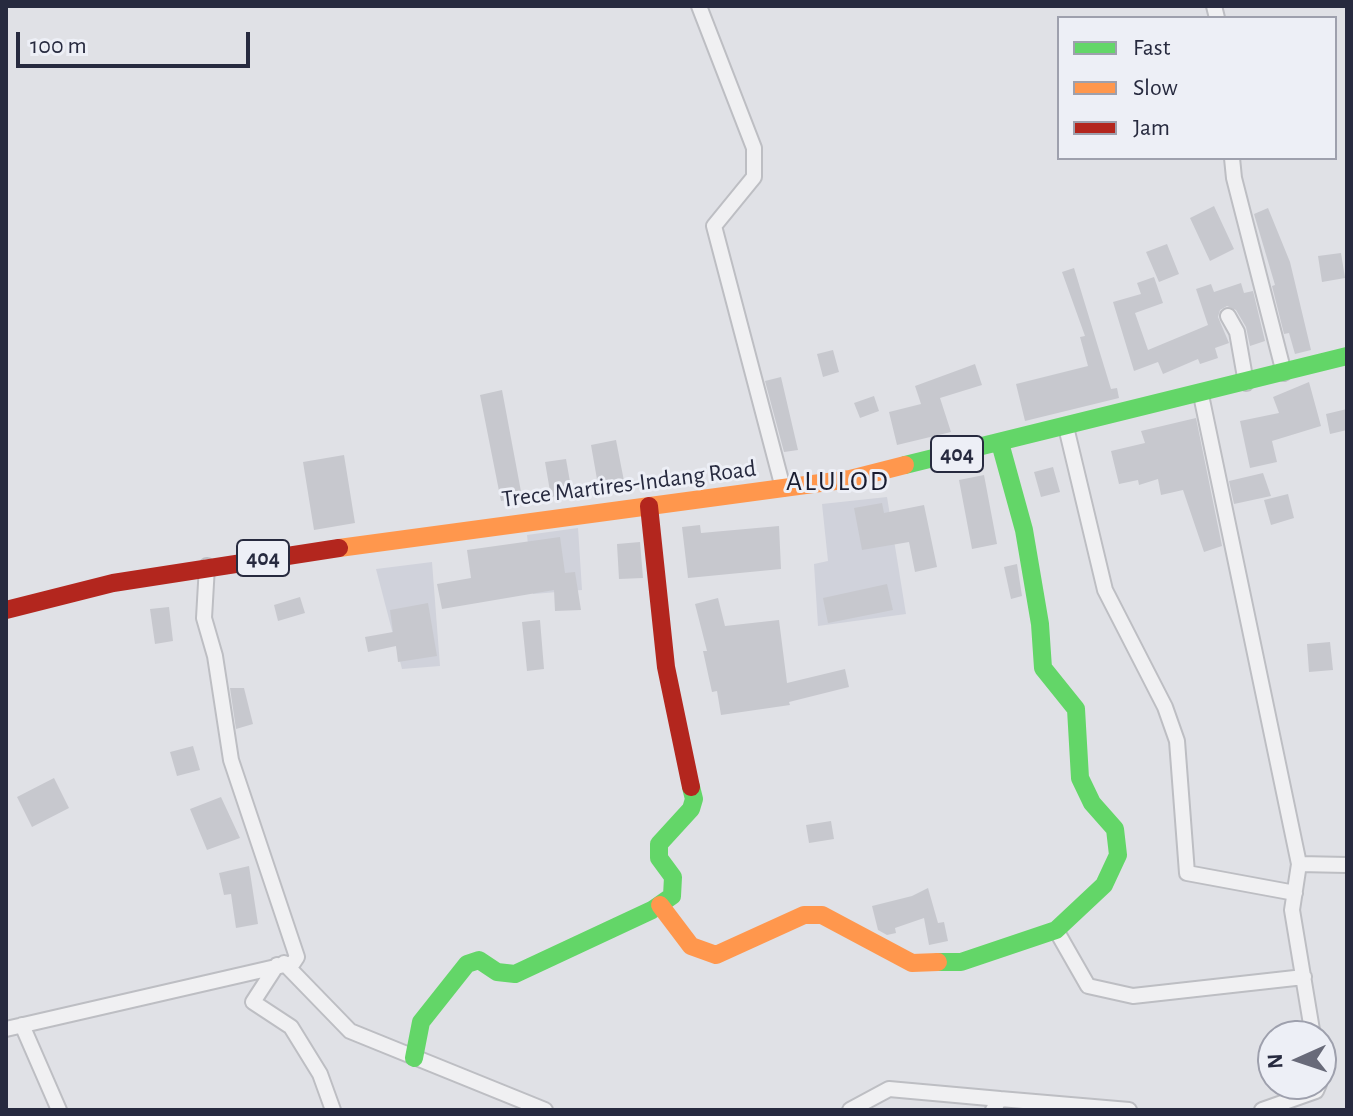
<!DOCTYPE html>
<style>
body{margin:0}
#map{position:relative;width:1353px;height:1116px;overflow:hidden;background:#e0e1e6;font-family:"Alegreya Sans",sans-serif}
canvas{display:block}
.frame{position:absolute;inset:0;border:8px solid #272a3f;pointer-events:none}
.legend{position:absolute;left:1057px;top:16px;width:280px;height:144px;box-sizing:border-box;background:#edeff6;border:2px solid #9ea0ad;margin:0;padding:10px 14px;list-style:none;font-size:24px;color:#272a3f}
.legend li{display:flex;align-items:center;gap:16px;height:40px}
.legend b{width:40px;border:2px solid #9ea0ad}
.north{position:absolute;left:1257px;top:1020px;width:80px;height:80px;box-sizing:border-box;background:#edeff6;border:2px solid #9ea0ad;border-radius:50%;rotate:267deg;font-size:22px;font-weight:700;line-height:32px;text-align:center;color:#272a3f}
.north::after{content:'';display:block;margin:auto;width:28px;height:36px;background:#686a79;clip-path:polygon(50% 0,100% 100%,50% 72%,0 100%)}
.scale{position:absolute;left:16px;top:32px;width:234px;height:36px;box-sizing:border-box;border:4px solid #272a3f;border-top:0;padding-left:10px;font-size:24px;line-height:28px;white-space:nowrap;color:#272a3f;-webkit-text-stroke:6px #edeff6;paint-order:stroke}
</style>
<div id="map">
<canvas width="1353" height="1116"></canvas>
<div class="frame"></div>
<ul class="legend">
<li><b style="height:10px;background:#63d668"></b>Fast</li>
<li><b style="height:10px;background:#ff974d"></b>Slow</li>
<li><b style="height:10px;background:#b3261e"></b>Jam</li>
</ul>
<div class="north">N</div>
<div class="scale">100 m</div>
</div>
<script>
const context = document.querySelector('canvas').getContext('2d');
context.lineJoin = 'round';
function fillPath(path, color) { context.fillStyle = color; context.fill(path, 'evenodd'); }
const poly = rows => new Path2D(rows.map(r => 'M' + r).join(''));
function trace(path, color, width, dash) { context.strokeStyle = color; context.lineWidth = width; context.lineCap = dash ? 'butt' : 'round'; context.setLineDash(dash || []); context.stroke(path); }
function label(font, color, halo, rows, align = 'center') {
  context.font = font + ' "Alegreya Sans",sans-serif'; context.lineWidth = 6; context.setLineDash([]); context.textBaseline = 'middle'; context.strokeStyle = halo; context.fillStyle = color; for (const [text, x, y, turn = 0] of rows) {
    context.save(); context.translate(x, y); context.rotate((+turn || 0) * Math.PI / 180); context.textAlign = isNaN(turn) ? turn : align; if (halo) context.strokeText(text, 0, 0); context.fillText(text, 0, 0); context.restore();
  }
}
const built = poly([
 [887,497,906,614,818,626,814,564,828,561,822,504],
 [578,528,582,590,533,594,527,535],
 [432,562,440,666,402,669,376,569]
]);
const building = poly([
 [1214,206,1234,249,1210,261,1190,218],
 [1268,208,1290,262,1311,350,1295,354,1289,333,1284,334,1272,286,1275,285,1254,214],
 [1167,244,1179,274,1159,282,1146,252],
 [1341,253,1345,278,1322,282,1318,256],
 [1074,268,1111,389,1117,388,1119,398,1025,421,1016,384,1088,366,1080,337,1085,336,1062,272],
 [1154,277,1163,303,1135,313,1148,350,1208,325,1196,289,1211,284,1214,292,1241,283,1244,293,1253,291,1265,341,1250,346,1246,327,1236,310,1227,306,1220,310,1218,317,1229,343,1215,348,1218,358,1200,364,1198,359,1163,374,1158,362,1134,371,1113,302,1141,294,1137,283],
 [833,350,839,372,823,377,817,354],
 [975,364,982,385,940,398,951,432,897,445,889,412,921,404,915,386],
 [781,377,798,450,784,452,765,381],
 [1309,382,1321,426,1272,441,1277,462,1250,468,1240,421,1279,413,1273,397],
 [502,390,522,497,501,501,480,395],
 [874,396,879,411,860,418,854,403],
 [1347,409,1347,430,1330,434,1326,414],
 [1196,418,1222,546,1204,552,1183,490,1161,495,1158,479,1139,485,1138,480,1119,484,1111,451,1145,443,1141,431],
 [616,440,624,481,598,485,591,445],
 [344,455,355,523,314,530,303,462],
 [566,459,572,493,551,497,545,462],
 [1053,467,1060,492,1041,497,1034,472],
 [1263,473,1271,496,1234,504,1229,481],
 [984,475,997,544,972,549,959,480],
 [1288,494,1294,518,1271,525,1264,500],
 [882,503,884,513,924,505,937,567,915,572,909,542,862,550,854,508],
 [700,525,701,533,779,526,781,569,688,578,682,527],
 [560,537,565,573,575,572,581,610,555,611,554,590,442,609,437,584,471,578,467,550],
 [640,542,643,578,619,579,617,544],
 [1017,564,1022,596,1011,599,1004,567],
 [887,584,893,610,828,623,823,598],
 [300,597,305,613,278,621,274,605],
 [718,598,725,626,779,620,787,683,845,669,849,687,789,702,790,705,721,715,717,691,712,692,703,651,707,651,695,604],
 [428,603,437,656,398,662,396,646,368,652,365,637,393,632,390,610],
 [169,607,173,641,155,644,150,609],
 [540,620,544,669,527,671,522,622],
 [1330,642,1333,670,1309,672,1307,644],
 [230,688,244,688,253,724,236,729],
 [193,746,200,770,177,776,170,752],
 [54,778,69,808,32,827,17,797],
 [221,797,240,838,207,850,190,809],
 [831,821,834,839,809,843,806,825],
 [249,866,258,924,236,928,231,894,224,895,219,873],
 [928,888,938,923,944,922,948,941,929,945,924,918,895,928,896,933,887,935,878,930,872,906,912,896]
]);
const street = poly([
 [699,6,754,148,754,177,714,226,783,488],
 [1214,6,1217,18],
 [1232,158,1234,178,1284,373],
 [1228,316,1237,332,1246,383],
 [1201,395,1299,864,1292,910,1313,1036],
 [1066,427,1105,590,1165,707,1177,741,1187,873,1295,893],
 [1299,864,1347,865],
 [1056,930,1088,986,1133,996,1304,977],
 [284,963,350,1031,545,1110],
 [277,965,253,1002,291,1027,320,1074,333,1110],
 [22,1025,59,1110],
 [6,1029,293,963,297,957,231,760,215,656,204,618,207,566],
 [850,1110,889,1089,1000,1099],
 [993,1110,1000,1099,1129,1110],
 [1262,1110,1316,1091,1319,1084]
]);
const fast = poly([
 [905,465,1347,356],
 [938,962,961,962,1056,930,1104,885,1118,855,1115,829,1092,803,1080,778,1076,709,1043,668,1040,624,1024,530,1000,443],
 [414,1058,421,1022,467,964,479,960,497,972,515,974,652,910,672,896,673,877,659,858,659,844,691,809,694,799,691,787]
]);
const slow = poly([
 [339,548,850,479,905,465],
 [660,905,691,946,716,955,804,915,822,915,912,963,938,962]
]);
const jam = poly([
 [649,506,666,667,691,787],
 [6,610,113,583,339,548]
]);
const shields = [
 [957,454,52],
 [263,558,52]
];
const shieldNames = [
 ["404",957,454],
 ["404",263,558]
];
const streetNames = [
 ["Trece Martires-Indang Road",629,484,-7]
];
const quarterNames = [
 ["ALULOD",838,482]
];
fillPath(built, '#d0d2db');
fillPath(building, '#c7c8ce');
trace(street, '#bdbec3', 18);
trace(street, '#f0f0f2', 14);
trace(fast, '#63d668', 18);
trace(slow, '#ff974d', 18);
trace(jam, '#b3261e', 18);
for (const [x, y, w] of shields) { const box = new Path2D(); box.roundRect(x - w / 2, y - 18, w, 36, 6); context.fillStyle = '#edeff6'; context.fill(box); trace(box, '#272a3f', 2); }
label('bold 22px', '#272a3f', null, shieldNames);
label('24px', '#272a3f', '#edeff6', streetNames);
context.letterSpacing = '2px';
label('28px', '#191c30', '#edeff6', quarterNames);
context.letterSpacing = '0px';
</script>
